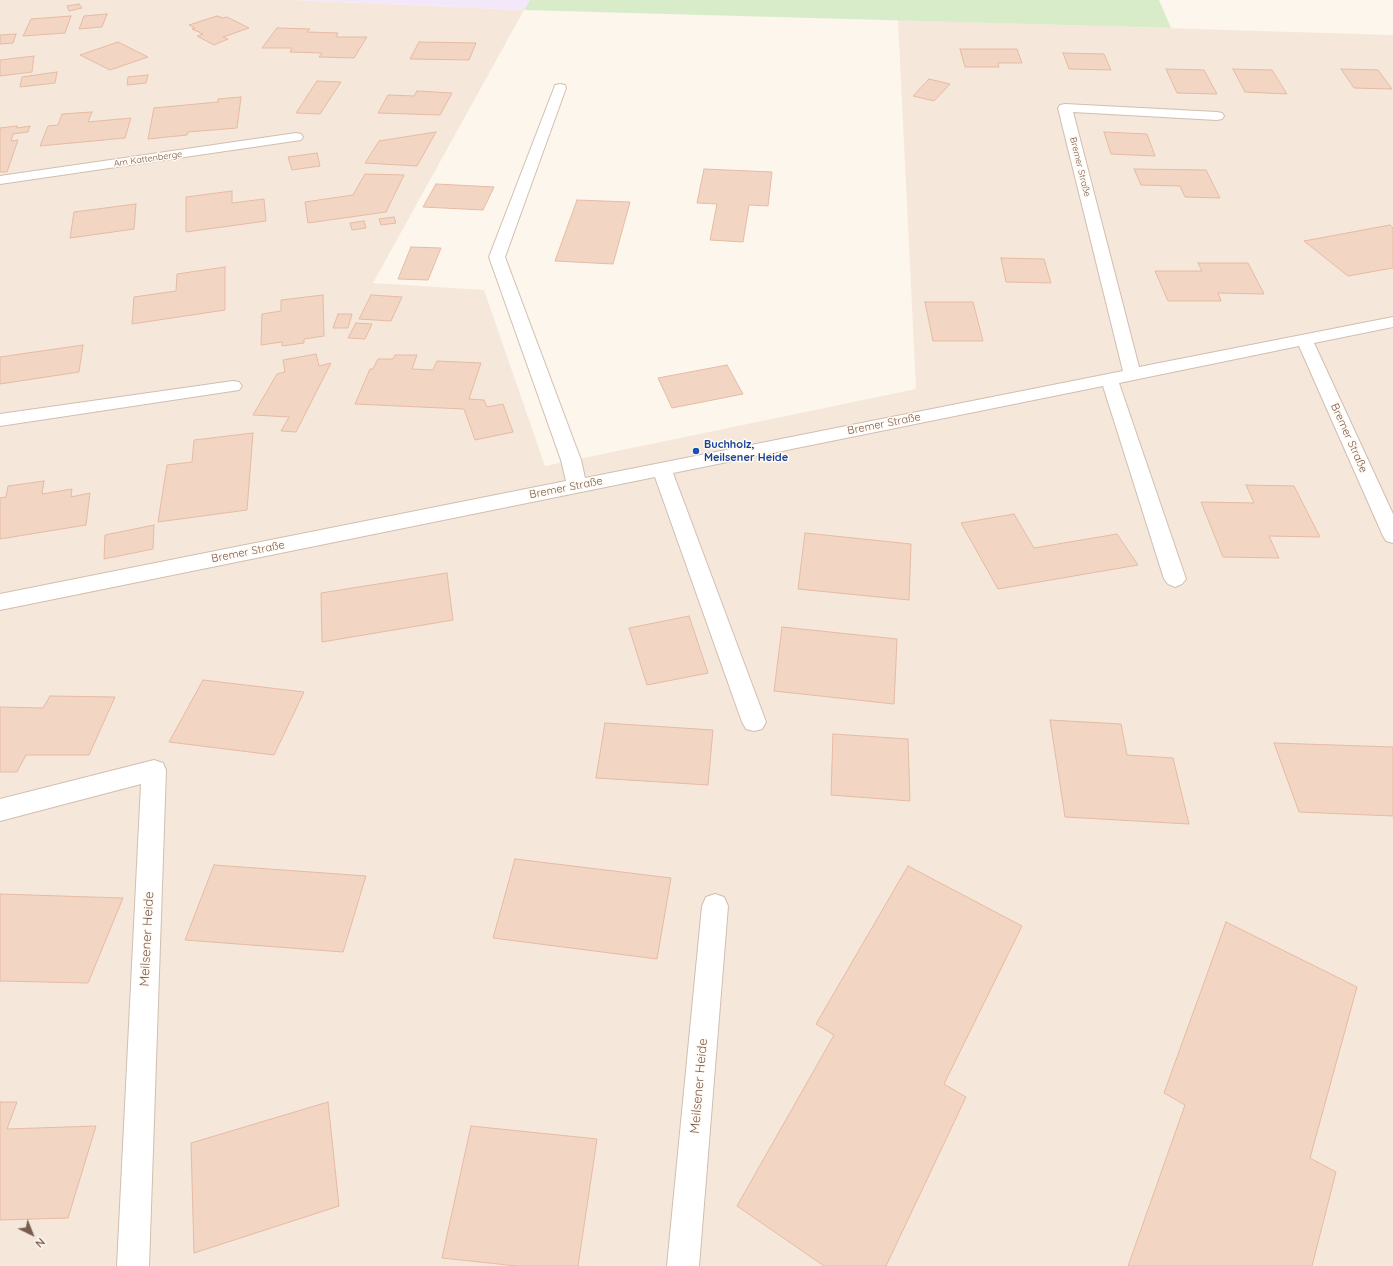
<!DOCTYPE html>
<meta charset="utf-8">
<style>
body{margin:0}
#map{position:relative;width:1393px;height:1266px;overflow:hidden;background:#fdf6ec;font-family:Quicksand,sans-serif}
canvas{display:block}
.north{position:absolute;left:12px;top:1214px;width:40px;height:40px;-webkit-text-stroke:3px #fffaf3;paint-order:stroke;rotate:137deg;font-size:11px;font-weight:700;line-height:16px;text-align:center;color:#7a5c4d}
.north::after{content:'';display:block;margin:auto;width:14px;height:18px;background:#7a5c4d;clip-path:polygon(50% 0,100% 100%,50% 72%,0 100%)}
</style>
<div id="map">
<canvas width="1393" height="1266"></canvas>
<div class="north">N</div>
</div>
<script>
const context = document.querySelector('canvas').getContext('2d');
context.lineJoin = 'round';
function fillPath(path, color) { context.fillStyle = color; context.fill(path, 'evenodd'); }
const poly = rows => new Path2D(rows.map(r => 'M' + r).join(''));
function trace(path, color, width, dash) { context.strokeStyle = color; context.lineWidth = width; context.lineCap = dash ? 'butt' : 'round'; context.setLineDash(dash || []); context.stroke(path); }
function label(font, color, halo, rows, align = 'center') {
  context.font = font + ' Quicksand,sans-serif'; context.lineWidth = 3; context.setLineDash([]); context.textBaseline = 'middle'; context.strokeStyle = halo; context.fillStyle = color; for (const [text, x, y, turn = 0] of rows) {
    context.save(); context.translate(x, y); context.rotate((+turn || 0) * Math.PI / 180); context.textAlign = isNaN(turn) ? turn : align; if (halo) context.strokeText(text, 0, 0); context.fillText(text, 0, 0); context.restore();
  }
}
const residential = poly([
 [0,0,294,0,524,10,373,283,484,290,545,466,916,389,898,20,1393,35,1393,1266,0,1266]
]);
const education = poly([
 [294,0,530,0,524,10]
]);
const green = poly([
 [530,0,1159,0,1171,28,524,10]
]);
const building = poly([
 [79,4,82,8,69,11,67,6,79,4],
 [107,14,102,27,79,29,84,16,107,14],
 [71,16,65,33,23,36,31,19,71,16],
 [217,16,223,18,227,17,249,28,223,37,228,39,214,45,197,36,203,34,192,29,195,28,189,25,217,16],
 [277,28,310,29,307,32,338,33,336,37,367,37,354,58,319,57,322,53,290,52,292,48,262,48,277,28],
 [16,34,13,43,0,44,0,35,16,34],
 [118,42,148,57,110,70,80,55,118,42],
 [419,42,476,43,469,60,410,59,419,42],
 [960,49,1017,49,1022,63,998,63,999,67,965,67,960,49],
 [1063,53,1104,54,1111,70,1069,69,1063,53],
 [34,56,32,72,0,76,0,60,34,56],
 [1166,69,1204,70,1217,94,1177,93,1166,69],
 [1233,69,1272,70,1287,94,1245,92,1233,69],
 [1341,69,1378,70,1392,89,1354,88,1341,69],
 [57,72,55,83,20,87,22,77,57,72],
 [148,75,146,83,127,85,128,77,148,75],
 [929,79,950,84,934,101,913,96,929,79],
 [317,81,341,82,320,114,296,113,317,81],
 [417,91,452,93,440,115,378,113,388,95,414,96,417,91],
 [241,97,237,128,188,132,187,135,148,139,154,108,218,102,218,99,241,97],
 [92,112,88,122,131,118,125,138,40,146,48,126,58,125,62,114,92,112],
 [17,126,17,128,30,126,28,132,13,134,11,141,18,140,7,172,0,172,0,128,17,126],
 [436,132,417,166,365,163,379,141,436,132],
 [1104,132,1147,134,1155,156,1111,154,1104,132],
 [317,153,320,166,292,170,288,157,317,153],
 [704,169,772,172,768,206,749,205,743,242,710,240,717,204,697,203,704,169],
 [1134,169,1206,170,1220,198,1185,197,1180,186,1141,185,1134,169],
 [365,174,404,175,386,212,308,223,305,202,353,195,365,174],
 [436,184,494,187,483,210,423,207,436,184],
 [232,191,232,203,264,199,266,221,186,232,186,197,232,191],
 [577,200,630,202,613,264,555,261,577,200],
 [136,204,134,229,70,238,74,212,136,204],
 [394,217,396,223,381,225,379,219,394,217],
 [364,221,366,228,352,230,350,223,364,221],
 [1390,225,1393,228,1393,268,1348,276,1304,241,1390,225],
 [411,247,441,248,428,280,398,279,411,247],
 [1001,258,1044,259,1051,283,1006,282,1001,258],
 [1198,263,1248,263,1264,294,1218,293,1221,301,1168,301,1155,271,1202,271,1198,263],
 [225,267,225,310,132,324,134,297,176,291,177,274,225,267],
 [323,295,324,336,304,339,304,343,282,346,282,342,261,345,262,314,281,311,281,300,323,295],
 [371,295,402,297,391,321,359,319,371,295],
 [925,302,973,302,983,341,933,341,925,302],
 [338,314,352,314,348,328,333,328,338,314],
 [356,323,372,324,365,339,348,338,356,323],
 [83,345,79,372,0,384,0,357,83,345],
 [316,354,319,366,331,363,296,432,281,431,289,417,253,415,277,374,285,372,283,360,316,354],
 [395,355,417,355,412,369,433,370,437,361,481,363,469,399,484,400,487,407,503,404,513,432,475,440,464,409,355,404,370,369,373,369,378,359,393,359,395,355],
 [727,365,743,394,672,408,658,378,727,365],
 [253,433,247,510,158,522,167,465,192,462,194,440,253,433],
 [44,481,42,494,72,489,71,497,90,493,86,525,0,539,0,498,6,497,8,486,44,481],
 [1246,485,1294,486,1320,537,1269,536,1279,558,1223,557,1201,502,1254,503,1246,485],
 [1014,514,1034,548,1117,534,1138,565,998,589,961,523,1014,514],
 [154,525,153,549,104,559,105,535,154,525],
 [805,533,911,544,909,600,798,589,805,533],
 [447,573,453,620,322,642,321,593,447,573],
 [689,616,708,673,647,685,629,628,689,616],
 [782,627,897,639,894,704,774,691,782,627],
 [203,680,304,692,274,755,169,742,203,680],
 [50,696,115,697,89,755,26,755,17,772,0,772,0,707,43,708,50,696],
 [1050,720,1121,724,1127,755,1173,758,1189,824,1065,817,1050,720],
 [605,723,713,730,708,785,596,778,605,723],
 [833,734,908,739,910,801,831,795,833,734],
 [1274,743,1393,747,1393,816,1299,812,1274,743],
 [515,859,671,878,657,959,493,938,515,859],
 [214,865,366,876,343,952,185,940,214,865],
 [908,866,1022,926,944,1084,966,1097,886,1266,824,1266,737,1206,834,1035,816,1024,908,866],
 [0,894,123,898,88,983,0,981,0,894],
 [1226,922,1357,987,1310,1158,1336,1172,1312,1266,1128,1266,1185,1105,1164,1093,1226,922],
 [0,1102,17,1102,7,1129,96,1126,68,1218,0,1220,0,1102],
 [328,1102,339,1206,194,1253,191,1143,328,1102],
 [471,1126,597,1139,578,1266,517,1266,442,1258,471,1126]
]);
const minor = poly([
 [560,84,565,85,566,88,505,257,581,460,585,478,1123,371,1058,108,1060,105,1065,104,1217,112,1222,113,1224,116,1222,119,1217,120,1073,112,1139,367,1393,317,1393,327,1314,343,1393,514,1393,543,1386,541,1383,536,1299,346,1119,383,1186,579,1182,584,1175,587,1168,584,1164,579,1103,386,673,473,766,722,762,729,754,731,746,729,742,722,655,477,0,610,0,594,566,481,561,460,489,257,554,88,555,85,560,84],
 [296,133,301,134,303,137,301,140,0,184,0,176,296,133],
 [233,381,239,382,242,386,239,390,0,426,0,414,233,381],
 [154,760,163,763,166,770,149,1266,117,1266,141,784,0,821,0,799,154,760],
 [715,894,724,897,728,906,699,1266,667,1266,702,906,706,897,715,894]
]);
const markers = [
 [696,451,4,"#1a4fb4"]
];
const farStreetnames = [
 ["Am Kattenberge",148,159,-8],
 ["Bremer Straße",1080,167,76]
];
const streetNames = [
 ["Bremer Straße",884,424,-11],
 ["Bremer Straße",1349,438,66],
 ["Bremer Straße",566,488,-11],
 ["Bremer Straße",248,552,-11]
];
const transitNames = [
 ["Buchholz,",704,445],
 ["Meilsener Heide",704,458]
];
const nearStreetnames = [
 ["Meilsener Heide",147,939,-87],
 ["Meilsener Heide",699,1086,-85]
];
fillPath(residential, '#f5e8da');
fillPath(education, '#f3e8fa');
fillPath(green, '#d8ecc9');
fillPath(building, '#f3d5c3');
trace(building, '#e6bba3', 1);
trace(minor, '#d1beb0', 2);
fillPath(minor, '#fff');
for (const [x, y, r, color] of markers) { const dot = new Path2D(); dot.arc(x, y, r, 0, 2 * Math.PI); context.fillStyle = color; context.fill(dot); trace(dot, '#fffaf3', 1.5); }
label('9px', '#7a5c4d', '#fffaf3', farStreetnames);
label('11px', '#7a5c4d', '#fffaf3', streetNames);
label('bold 11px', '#164399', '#fffaf3', transitNames, 'left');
label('13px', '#7a5c4d', '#fffaf3', nearStreetnames);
</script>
